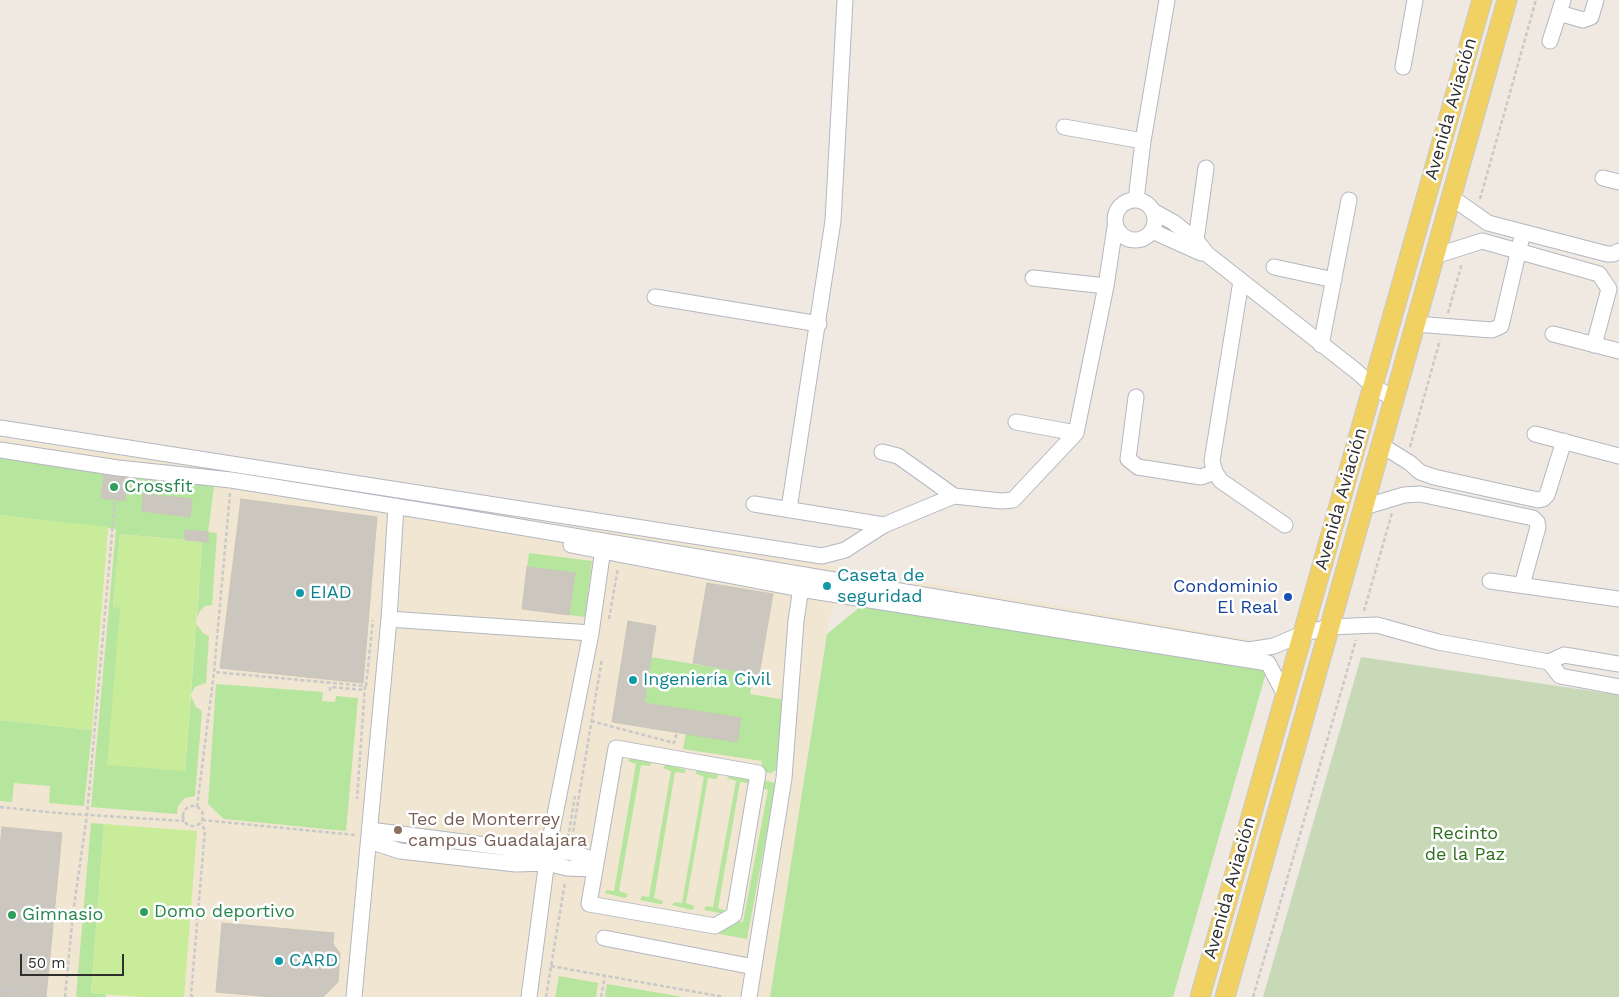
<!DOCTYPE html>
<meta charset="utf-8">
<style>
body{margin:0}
#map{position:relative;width:1619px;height:997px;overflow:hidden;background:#efe9e1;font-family:"Work Sans",sans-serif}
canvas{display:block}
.scale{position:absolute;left:20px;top:954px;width:104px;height:22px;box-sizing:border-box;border:2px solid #2e2e2e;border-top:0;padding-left:6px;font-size:15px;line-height:18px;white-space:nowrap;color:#2e2e2e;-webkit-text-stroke:4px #fff;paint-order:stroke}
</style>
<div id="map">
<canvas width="1619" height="997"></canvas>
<div class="scale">50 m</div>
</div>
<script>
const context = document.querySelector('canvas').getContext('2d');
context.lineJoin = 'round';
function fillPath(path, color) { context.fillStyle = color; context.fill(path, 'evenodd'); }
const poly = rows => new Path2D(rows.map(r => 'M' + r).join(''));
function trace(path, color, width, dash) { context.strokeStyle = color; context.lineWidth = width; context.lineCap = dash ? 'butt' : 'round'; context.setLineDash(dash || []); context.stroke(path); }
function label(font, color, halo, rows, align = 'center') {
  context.font = font + ' "Work Sans",sans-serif'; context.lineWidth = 5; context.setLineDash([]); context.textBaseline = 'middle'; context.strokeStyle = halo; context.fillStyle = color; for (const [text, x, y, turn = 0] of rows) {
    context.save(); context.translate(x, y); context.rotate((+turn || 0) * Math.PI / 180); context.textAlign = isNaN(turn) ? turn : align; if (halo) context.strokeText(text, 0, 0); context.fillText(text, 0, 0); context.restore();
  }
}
const education = poly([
 [0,438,236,472,825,565,1253,640,1244,662,834,604,828,623,772,997,0,997]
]);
const green = poly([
 [0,458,104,473,101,498,125,501,128,476,214,486,208,532,217,533,212,605,205,606,200,611,197,618,202,542,208,542,208,532,186,530,185,540,120,534,113,606,120,608,185,771,191,696,196,707,202,711,195,796,185,798,178,806,177,814,91,807,116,529,0,515],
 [529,553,592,561,585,617,569,615,574,573,527,567],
 [860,607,1268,666,1173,997,770,997,827,634],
 [196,624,204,634,209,636,206,683,195,687,191,694],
 [651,657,754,674,750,694,786,700,776,770,771,773,765,772,761,768,762,761,683,749,686,733,644,703],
 [216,684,323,692,322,701,335,702,336,696,358,698,346,831,224,819,208,804],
 [0,720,92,730,84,806,49,803,50,786,14,783,12,802,0,801],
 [631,758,652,763,649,766,641,765,619,891,628,894,627,897,625,898,605,893,607,890,614,891,636,764,628,761],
 [666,764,686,770,684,773,675,772,654,898,663,901,662,904,660,904,640,900,642,896,649,897,671,771,663,768],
 [698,770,719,775,716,779,708,778,686,903,695,906,692,910,672,905,674,902,682,903,704,777,695,773],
 [730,774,751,779,748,783,740,782,718,908,727,911,724,914,704,910,706,906,713,907,736,781,727,778],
 [762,780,776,783,747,939,719,934,719,929,730,926,734,921,743,922,768,790,760,787],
 [91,823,104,824,91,993,106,994,106,997,76,997],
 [559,976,598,983,596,997,555,997],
 [607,984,683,997,605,997]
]);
const cemetery = poly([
 [1361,657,1619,695,1619,997,1263,997]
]);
const pitch = poly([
 [0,515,108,527,92,730,0,720],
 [120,534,202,542,185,771,107,765,120,608,113,607],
 [104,824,197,831,184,997,141,997,91,993]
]);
const building = poly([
 [104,475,128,478,125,501,101,498,104,475],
 [143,494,192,499,190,517,142,511,143,494],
 [241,499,377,517,363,683,220,668,241,499],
 [185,530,208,532,208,542,185,540,185,530],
 [527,567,575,573,569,615,522,609,527,567],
 [707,583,773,594,759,675,693,663,707,583],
 [628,621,656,626,644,703,741,718,737,742,612,722,628,621],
 [2,827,62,833,46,997,0,997,0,847,2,827],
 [222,923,334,933,333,944,340,953,338,982,323,997,272,997,216,992,222,923]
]);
const path = poly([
 [1480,199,1536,0],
 [1448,313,1462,263],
 [1410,447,1440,340],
 [230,493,214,672,365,686,357,799],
 [1364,611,1392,513],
 [609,619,618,568],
 [366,686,373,620],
 [330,691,330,687,365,690],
 [591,721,674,743,677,732],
 '183 816a10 10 0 1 1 20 0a10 10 0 1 1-20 0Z',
 [0,807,57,813,184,821],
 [197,807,214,672],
 [202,820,355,835],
 [568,838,575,796],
 [572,838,602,659],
 [551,966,724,997],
 [0,990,29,992,28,997],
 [65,997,73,913,87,815,115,500],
 [193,997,191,995,205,830,201,823],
 [546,997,565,882],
 [601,997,605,976],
 [1253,997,1356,640]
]);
const minor = poly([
 [1563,0,1559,13,1583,20,1591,17,1596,0],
 [1550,41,1559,13],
 [1403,67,1415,0],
 [1064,127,1143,141],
 [1603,178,1619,182],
 [1451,197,1488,223,1607,254,1613,254,1619,251],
 [1136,200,1143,141,1167,0],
 '1115 220a20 20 0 1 1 40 0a20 20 0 1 1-40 0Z',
 [1153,211,1173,222,1196,240,1207,254,1356,371,1373,386,1394,399],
 [1152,231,1201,253],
 [1194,247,1196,240,1206,168],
 [1435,256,1482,241,1599,274,1609,289,1594,345],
 [1274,267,1334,280],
 [1033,278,1106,286],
 [1241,281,1212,461,1215,472,1221,481,1285,525],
 [655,297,819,324],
 [1415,324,1492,330,1501,326,1523,232],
 [1553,334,1619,351],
 [1321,345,1349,200],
 [1136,397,1128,459,1138,467,1201,477,1215,472],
 [1016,422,1076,433],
 [0,428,822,556,845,550,884,525],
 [1535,434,1619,456],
 [1381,445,1410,463,1420,472,1434,477,1538,500,1543,499,1547,495,1564,441],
 [0,450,118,468,231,480,437,513,1249,650,1274,646,1302,634,1329,627,1377,625,1438,642,1549,662,1564,655,1619,664],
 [882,452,898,456,954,496],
 [754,504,884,525,954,496,1001,501,1013,500,1076,433,1106,286,1115,227],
 [1364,507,1404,495,1420,494,1533,518,1537,522,1538,527,1522,585],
 [789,509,833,221,845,0],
 [571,545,800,589,1268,663,1285,695],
 [1490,581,1619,599],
 [389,619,591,633,604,542],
 [1549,662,1560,676,1619,687],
 [616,748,758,773,734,915,715,926,589,904,616,748],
 [370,830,548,853,570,852,595,860],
 [369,841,400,851,516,864,547,863,567,868,594,869],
 [604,938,754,967],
 [354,997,389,619,396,506],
 [529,997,549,845,591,633],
 [749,997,784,778,796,621,802,580]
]);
const major = poly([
 [1200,997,1482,0],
 [1225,997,1507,0]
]);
const markers = [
 [114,487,5,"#2e9e5b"],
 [827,586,5,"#0f9aa8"],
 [300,593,5,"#0f9aa8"],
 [1288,597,5,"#1a4fb4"],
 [633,680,5,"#0f9aa8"],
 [398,830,5,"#8d6e63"],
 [144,912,5,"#2e9e5b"],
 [12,915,5,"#2e9e5b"],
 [279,961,5,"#0f9aa8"]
];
const streetNames = [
 ["Avenida Aviación",1451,109,-74],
 ["Avenida Aviación",1341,499,-74],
 ["Avenida Aviación",1230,888,-74]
];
const leisureNames = [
 ["Crossfit",124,487],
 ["Domo deportivo",154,912],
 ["Gimnasio",22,915]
];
const cultureNames = [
 ["Caseta de",837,576],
 ["seguridad",837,597],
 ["EIAD",310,593],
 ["Ingeniería Civil",643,680],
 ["CARD",289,961]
];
const transitNames = [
 ["Condominio",1278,587],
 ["El Real",1278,608]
];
const educationNames = [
 ["Tec de Monterrey",408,820],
 ["campus Guadalajara",408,841]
];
const parkNames = [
 ["Recinto",1465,834],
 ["de la Paz",1465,855]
];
fillPath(education, '#f0e6d1');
fillPath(green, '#b6e59e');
fillPath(cemetery, '#c8d9b8');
fillPath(pitch, '#c9ec9a');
fillPath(building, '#cbc7bf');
trace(building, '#cbc5ba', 1);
trace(minor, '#b4b7c1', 17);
trace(major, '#c9c9c9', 21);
trace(path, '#c9c9c9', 2.5, [4, 2.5]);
trace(minor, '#fff', 15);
trace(major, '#f2d163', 19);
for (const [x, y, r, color] of markers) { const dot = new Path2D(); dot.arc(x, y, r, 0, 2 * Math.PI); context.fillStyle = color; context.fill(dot); trace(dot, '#fff', 2); }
label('18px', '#2e2e2e', '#fff', streetNames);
label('18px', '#27864d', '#fff', leisureNames, 'left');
label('18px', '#0d838f', '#fff', cultureNames, 'left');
label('18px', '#164399', '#fff', transitNames, 'right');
label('18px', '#785e54', '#fff', educationNames, 'left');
label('18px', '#2c6e1b', '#fff', parkNames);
</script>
